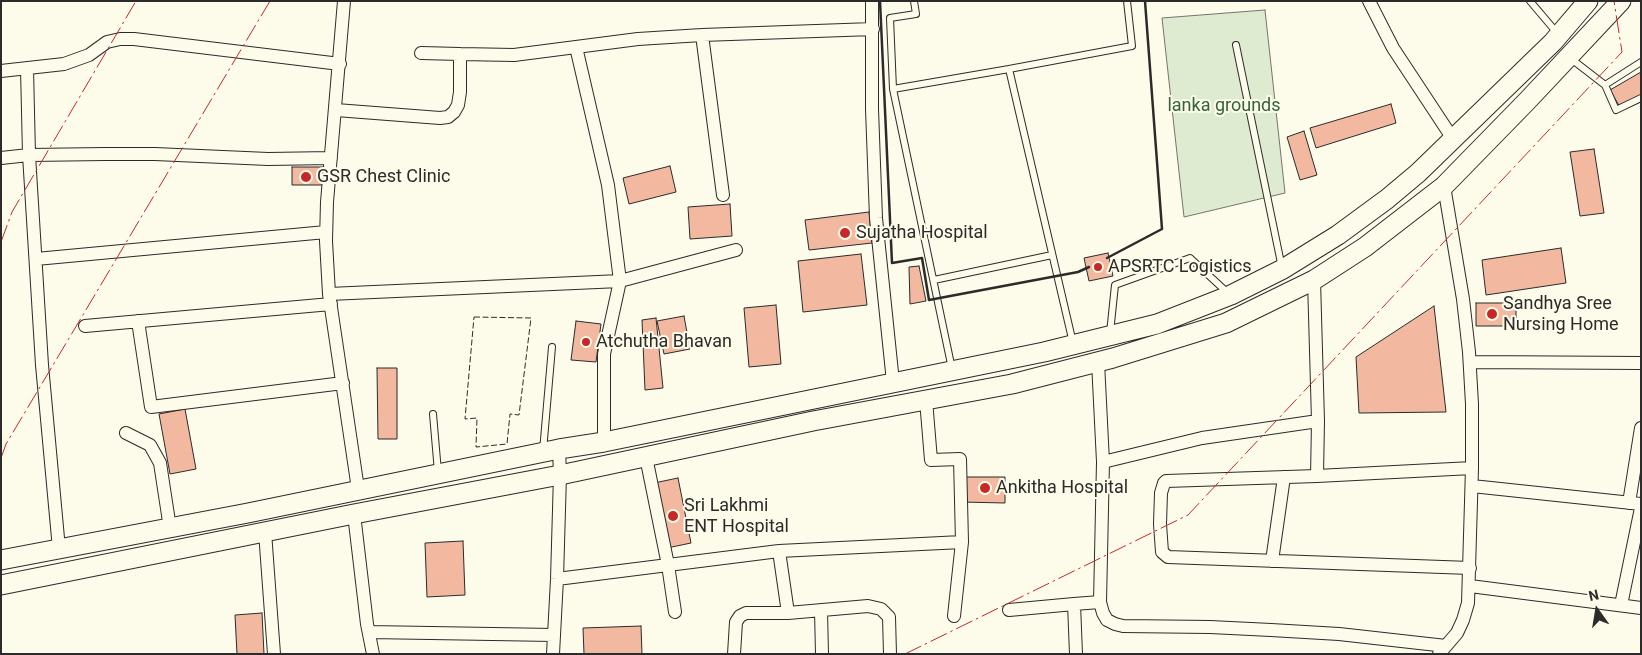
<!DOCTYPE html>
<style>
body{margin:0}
#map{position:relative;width:1642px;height:655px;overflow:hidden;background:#fdfbea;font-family:Roboto,sans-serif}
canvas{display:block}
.frame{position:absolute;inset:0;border:2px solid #2b2b2b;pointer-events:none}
.north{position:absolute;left:1572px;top:585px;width:50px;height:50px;-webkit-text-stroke:4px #fdfbea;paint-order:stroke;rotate:347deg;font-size:14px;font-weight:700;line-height:20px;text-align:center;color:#2b2b2b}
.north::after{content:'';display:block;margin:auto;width:18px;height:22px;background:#2b2b2b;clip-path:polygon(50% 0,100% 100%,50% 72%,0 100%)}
</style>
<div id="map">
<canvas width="1642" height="655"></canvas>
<div class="frame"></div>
<div class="north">N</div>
</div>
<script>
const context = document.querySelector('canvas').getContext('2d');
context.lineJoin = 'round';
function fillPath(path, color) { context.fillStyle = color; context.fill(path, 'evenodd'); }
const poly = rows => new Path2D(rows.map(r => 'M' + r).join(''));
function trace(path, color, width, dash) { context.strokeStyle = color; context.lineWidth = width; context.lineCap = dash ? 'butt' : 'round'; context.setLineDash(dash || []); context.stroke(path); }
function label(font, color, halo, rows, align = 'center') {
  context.font = font + ' Roboto,sans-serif'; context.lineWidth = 4; context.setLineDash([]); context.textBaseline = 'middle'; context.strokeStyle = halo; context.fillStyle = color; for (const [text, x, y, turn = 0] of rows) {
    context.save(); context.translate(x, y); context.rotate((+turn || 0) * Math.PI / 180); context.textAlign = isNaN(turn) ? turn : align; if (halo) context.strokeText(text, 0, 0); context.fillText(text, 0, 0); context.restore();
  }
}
const green = poly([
 [1265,10,1285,193,1184,217,1162,18,1265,10]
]);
const building = poly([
 [1641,72,1641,97,1621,109,1610,90,1641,72],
 [1391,104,1396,123,1316,148,1310,128,1391,104],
 [1304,131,1317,175,1300,180,1287,137,1304,131],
 [1594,149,1604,213,1580,216,1570,152,1594,149],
 [670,166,676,192,629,204,623,178,670,166],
 [292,167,323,167,323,185,292,185,292,167],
 [730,204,732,236,690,239,688,207,730,204],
 [869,212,872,243,809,250,805,220,869,212],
 [1561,248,1566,283,1486,295,1482,260,1561,248],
 [1108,253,1113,276,1089,281,1084,258,1108,253],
 [861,254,867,305,803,312,798,261,861,254],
 [919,266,926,301,910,304,909,267,919,266],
 [1476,303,1516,303,1516,326,1476,326,1476,303],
 [776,305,781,364,749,367,744,308,776,305],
 [1434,306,1446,412,1359,413,1356,357,1434,306],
 [684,316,690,349,664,354,657,321,684,316],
 [656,318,663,388,645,390,642,320,656,318],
 [576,321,601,324,596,362,571,360,576,321],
 [377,368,397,368,397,439,378,439,377,368],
 [185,409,196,469,170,474,159,414,185,409],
 [962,477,1005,477,1005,503,961,502,962,477],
 [678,478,691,543,667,548,654,483,678,478],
 [463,541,465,595,427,597,425,543,463,541],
 [262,613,264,654,237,654,235,615,262,613],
 [641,626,642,654,584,654,583,628,641,626]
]);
const lane = poly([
 [1530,1,1558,34],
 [1236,45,1282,268],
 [1570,58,1605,85,1641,62],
 [1009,69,1073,343],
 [1605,85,1616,110,1641,98],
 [893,89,890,18,916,14,914,1],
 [934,280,1052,255],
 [1110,333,1115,285,1190,258,1229,294],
 [952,369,893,89,1009,69,1132,46,1127,1],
 [433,414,438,472],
 [543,451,552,347]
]);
const street = poly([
 [344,1,327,202,326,241,329,294,358,489],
 [872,1,872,109,876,218,893,382],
 [1369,1,1393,48,1453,139],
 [421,53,460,54],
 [27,68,29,155,42,365,59,549],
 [1,71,64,64,89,55,107,42,120,39,134,39,340,64],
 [336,110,440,118,448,117,454,112,458,105,460,92,460,54,514,55,576,47],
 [1,158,29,155,105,154,155,154,268,159,331,158],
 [723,195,702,35,873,29],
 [36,259,326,232],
 [1314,280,1318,421],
 [329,294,620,281,736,250],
 [138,321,151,407,343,383],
 [85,326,331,304],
 [1098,362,1103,462],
 [1470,362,1641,363],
 [126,433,150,445,160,463,170,528],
 [604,442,604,354,620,281,608,185,576,47,638,39,702,35],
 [646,457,668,565,675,612],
 [1317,476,1166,481,1164,483,1161,493,1160,524,1162,552,1168,557,1470,568],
 [1472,486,1641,504],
 [1629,503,1641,428],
 [354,514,367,624,373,654],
 [265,532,274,654],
 [1272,561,1284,477],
 [557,579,779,551],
 [1470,586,1641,608],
 [1100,602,1103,613,1107,620,1115,624,1123,626,1210,627,1271,630,1339,634,1446,646],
 [1621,605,1641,508],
 [1009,610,1074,604],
 [821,611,822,654],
 [788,613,868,606,881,609,889,617,890,654],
 [954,616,962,542],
 [369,632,554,635],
 [553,654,557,579,560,475,559,449],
 [734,654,736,622,740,616,746,613,788,613,779,551,962,542,960,459,931,460,926,400],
 [1076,654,1074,604,1100,602,1103,462,1202,438,1318,421,1317,476,1472,468,1472,404,1469,352,1463,299,1444,186],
 [1439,654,1457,633,1463,620,1468,603,1472,468]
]);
const primary = poly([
 [1,560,248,513,559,449,604,442,1044,352,1157,324,1231,295,1283,269,1338,235,1387,199,1418,173,1553,42,1588,1],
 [1,585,354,514,560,475,813,421,1012,384,1113,358,1226,323,1314,280,1365,247,1444,186,1528,100,1621,1]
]);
const fence = poly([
 [474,317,531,318,519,415,510,414,507,444,476,447,477,418,465,419,474,317]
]);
const wall = poly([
 [880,1,892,263,922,258,929,300,1078,272,1089,267],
 [1107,258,1162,229,1145,1]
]);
const power = poly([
 [1,242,12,212,136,1],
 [1,458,6,444,270,1],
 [905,654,1188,515,1622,52,1614,1]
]);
const markers = [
 [306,177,6,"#c62828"],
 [845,233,6,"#c62828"],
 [1098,267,5,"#c62828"],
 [1492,314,6,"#c62828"],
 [586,342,5,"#c62828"],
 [985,488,6,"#c62828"],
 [673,516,6,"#c62828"]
];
const parkNames = [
 ["lanka grounds",1224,106]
];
const poiNames = [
 ["GSR Chest Clinic",317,177],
 ["Sujatha Hospital",856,233],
 ["APSRTC Logistics",1108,267],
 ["Sandhya Sree",1503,304],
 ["Nursing Home",1503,325],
 ["Atchutha Bhavan",596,342],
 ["Ankitha Hospital",996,488],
 ["Sri Lakhmi",684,506],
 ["ENT Hospital",684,527]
];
fillPath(green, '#deebd1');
trace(green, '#74746e', 1);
fillPath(building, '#f2b8a0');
trace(building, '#2b2b2b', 1);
trace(lane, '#2b2b2b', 8);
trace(street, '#2b2b2b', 14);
trace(primary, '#2b2b2b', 21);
trace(lane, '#fdfbea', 6);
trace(street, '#fdfbea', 12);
trace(primary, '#fdfbea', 19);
trace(fence, '#2b2b2b', 1, [6, 2.5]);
trace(wall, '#2b2b2b', 2.5);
trace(power, '#c62828', 1, [18, 4, 2.5, 4]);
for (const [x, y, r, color] of markers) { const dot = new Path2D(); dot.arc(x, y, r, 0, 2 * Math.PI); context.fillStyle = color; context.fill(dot); trace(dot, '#fdfbea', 2); }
label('18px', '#34623c', '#fdfbea', parkNames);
label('18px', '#2b2b2b', '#fdfbea', poiNames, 'left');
</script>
